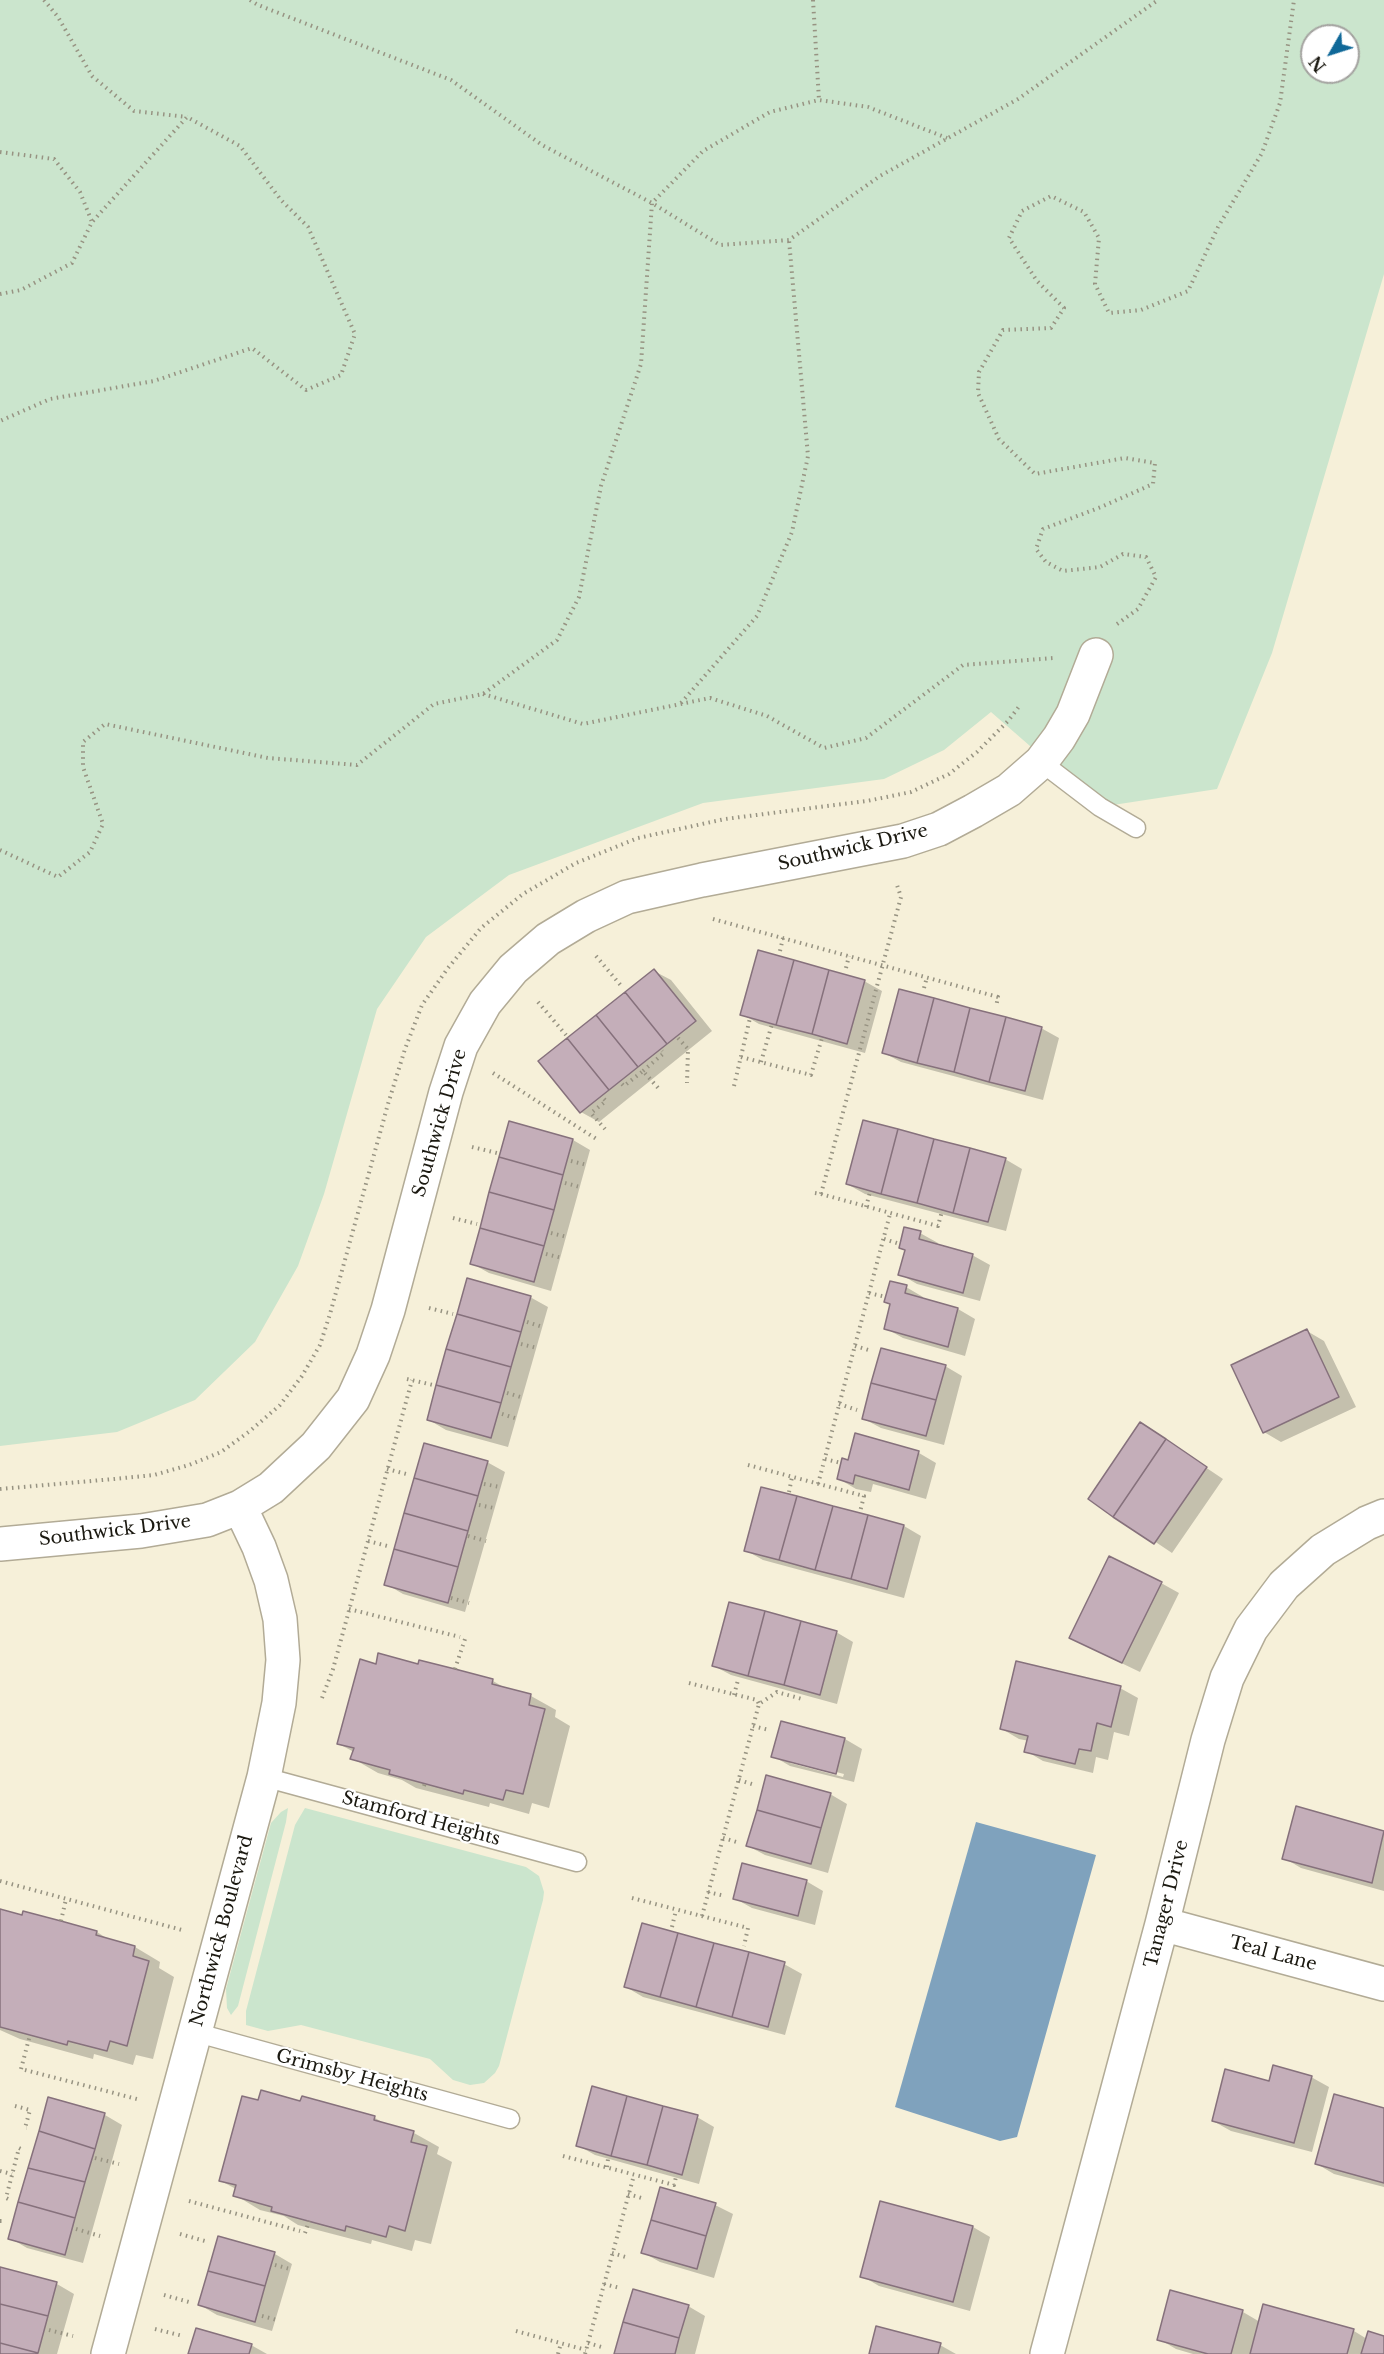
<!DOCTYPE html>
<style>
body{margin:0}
#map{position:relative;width:1384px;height:2354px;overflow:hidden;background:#f6f0d9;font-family:"Libre Baskerville",serif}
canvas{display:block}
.north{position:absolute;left:1300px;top:24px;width:60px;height:60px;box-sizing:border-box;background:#fff;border:2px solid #a4a3a0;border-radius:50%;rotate:231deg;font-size:16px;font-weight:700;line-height:24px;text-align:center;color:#1b1911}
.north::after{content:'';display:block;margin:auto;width:21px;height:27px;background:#0f6898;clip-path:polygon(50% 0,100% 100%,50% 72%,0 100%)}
</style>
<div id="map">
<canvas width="1384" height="2354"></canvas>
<div class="north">N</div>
</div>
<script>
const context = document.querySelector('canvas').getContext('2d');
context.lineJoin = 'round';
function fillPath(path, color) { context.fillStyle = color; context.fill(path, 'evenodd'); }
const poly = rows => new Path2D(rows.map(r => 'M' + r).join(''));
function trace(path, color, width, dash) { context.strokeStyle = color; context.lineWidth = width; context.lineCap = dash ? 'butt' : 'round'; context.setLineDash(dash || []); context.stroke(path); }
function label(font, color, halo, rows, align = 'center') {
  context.font = font + ' "Libre Baskerville",serif'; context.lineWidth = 4.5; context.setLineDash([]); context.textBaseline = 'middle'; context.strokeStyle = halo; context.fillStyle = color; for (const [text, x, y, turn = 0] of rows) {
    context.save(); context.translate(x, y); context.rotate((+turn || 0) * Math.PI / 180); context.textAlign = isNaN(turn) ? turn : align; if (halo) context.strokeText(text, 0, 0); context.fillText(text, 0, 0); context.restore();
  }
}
const green = poly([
 [0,0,1384,0,1384,274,1272,653,1217,789,1100,807,991,712,944,750,884,779,703,803,509,875,426,937,377,1009,324,1194,298,1266,255,1342,195,1400,117,1432,0,1446],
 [1312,36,1348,36,1348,72,1312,72],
 [288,1808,286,1822,238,2006,231,2015,227,2008,226,1989,271,1823,281,1812],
 [305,1808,526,1867,539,1876,544,1892,543,1900,499,2066,495,2073,484,2083,470,2085,453,2080,430,2059,301,2025,268,2031,246,2025,246,2011,295,1825]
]);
const water = poly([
 [976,1822,1096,1855,1017,2137,1000,2141,895,2107]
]);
const shadow = poly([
 [654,971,671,980,712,1031,599,1122,581,1112,540,1062],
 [864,981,882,991,865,1053,759,1024,742,1014],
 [1041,1028,1059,1038,1043,1100,901,1062,884,1053],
 [573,1140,590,1150,551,1291,489,1273,471,1263],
 [1005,1159,1022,1169,1006,1231,865,1194,847,1184],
 [920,1233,938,1243,937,1245,972,1255,990,1265,980,1301,917,1284,900,1274],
 [906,1287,923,1297,923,1299,958,1309,975,1319,965,1356,903,1338,885,1328],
 [530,1297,548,1307,508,1447,446,1430,429,1420],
 [1307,1331,1324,1341,1356,1407,1281,1442,1264,1432],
 [945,1366,962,1376,944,1445,881,1428,864,1419],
 [1141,1424,1223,1479,1172,1553,1090,1498],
 [856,1435,919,1453,936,1463,926,1499,873,1484,871,1492,856,1489,839,1479,849,1462],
 [487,1462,505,1472,465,1612,403,1594,386,1584],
 [762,1488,904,1526,921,1536,904,1598,763,1560,745,1550],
 [1161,1583,1179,1593,1140,1672,1088,1647],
 [836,1632,853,1642,837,1704,731,1675,714,1666],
 [377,1666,419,1666,455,1671,493,1681,507,1689,531,1696,556,1710,555,1717,570,1726,549,1808,532,1803,529,1814,490,1803,489,1807,416,1788,402,1780,378,1773,352,1758,354,1752,339,1744],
 [1120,1688,1138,1698,1129,1736,1114,1732,1108,1760,1096,1757,1093,1773,1043,1761,1026,1751,1029,1741,1019,1739,1002,1729],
 [782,1723,845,1739,862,1749,854,1782,790,1766,773,1756],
 [790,1760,844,1774,843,1777,790,1763],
 [830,1794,847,1804,828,1873,765,1855,748,1846],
 [1297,1808,1384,1832,1384,1891,1301,1868,1284,1858],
 [806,1881,823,1891,815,1925,752,1908,734,1898],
 [0,1911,23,1917,24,1913,97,1932,111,1941,135,1947,160,1962,159,1968,174,1977,153,2059,136,2055,133,2065,94,2054,93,2059,20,2039,0,2030],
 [784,1964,802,1974,785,2035,643,1997,626,1987],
 [1311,2077,1329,2087,1312,2152,1231,2131,1213,2121],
 [303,2098,375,2118,389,2126,414,2133,439,2147,437,2154,452,2162,431,2244,415,2240,412,2251,372,2240,371,2244,298,2225,284,2216,260,2210,235,2195,236,2189,221,2181,259,2102,301,2103],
 [49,2099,105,2115,122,2125,83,2263,27,2248,10,2238],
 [1384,2110,1384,2187,1334,2174,1317,2164],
 [697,2117,714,2127,699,2184,595,2155,577,2145],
 [715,2205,733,2214,714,2278,660,2262,642,2252],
 [973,2227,990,2237,970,2311,879,2286,862,2276],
 [219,2238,275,2254,292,2264,272,2331,217,2315,200,2305],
 [1,2269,57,2284,74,2294,57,2354,0,2354],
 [1171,2292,1243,2312,1260,2322,1265,2306,1354,2331,1367,2339,1384,2337,1384,2354,1193,2354,1176,2349,1159,2339],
 [688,2306,705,2316,695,2354,615,2354],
 [251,2345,267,2354,190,2354],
 [940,2345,956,2354,871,2354]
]);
const building = poly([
 [758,950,794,960,776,1025,740,1015,758,950],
 [794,960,829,970,812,1034,776,1025,794,960],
 [654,969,696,1021,667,1044,625,992,654,969],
 [829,970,865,980,847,1044,812,1034,829,970],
 [899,989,934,998,917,1063,882,1053,899,989],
 [625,992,667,1044,638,1067,596,1015,625,992],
 [934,998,970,1008,954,1072,917,1063,934,998],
 [970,1008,1006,1017,989,1082,954,1072,970,1008],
 [596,1015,638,1067,609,1090,567,1038,596,1015],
 [1006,1017,1042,1027,1025,1091,989,1082,1006,1017],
 [567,1038,609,1090,580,1113,538,1061,567,1038],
 [863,1120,898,1129,881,1194,846,1184,863,1120],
 [509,1121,573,1139,563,1175,499,1157,509,1121],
 [898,1129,934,1139,917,1203,881,1194,898,1129],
 [934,1139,970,1148,953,1213,917,1203,934,1139],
 [970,1148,1006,1158,988,1222,953,1213,970,1148],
 [499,1157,563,1175,554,1210,489,1192,499,1157],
 [489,1192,554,1210,544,1246,480,1228,489,1192],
 [904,1227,921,1231,919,1239,973,1254,963,1293,898,1275,905,1250,899,1248,904,1227],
 [480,1228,544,1246,534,1282,470,1264,480,1228],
 [467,1278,531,1296,521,1332,457,1314,467,1278],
 [890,1281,907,1285,905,1293,958,1308,948,1347,884,1329,890,1304,884,1302,890,1281],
 [457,1314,521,1332,511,1367,446,1349,457,1314],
 [1307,1329,1339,1397,1263,1433,1231,1365,1307,1329],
 [881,1348,946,1365,936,1400,871,1383,881,1348],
 [446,1349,511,1367,501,1403,436,1385,446,1349],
 [871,1383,936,1400,926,1436,862,1419,871,1383],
 [436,1385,501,1403,491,1438,427,1420,436,1385],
 [1140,1422,1166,1439,1113,1517,1088,1499,1140,1422],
 [855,1433,919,1451,909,1490,855,1475,853,1484,837,1479,842,1458,848,1460,855,1433],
 [1166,1439,1207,1467,1154,1544,1113,1517,1166,1439],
 [424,1443,488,1461,478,1496,414,1478,424,1443],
 [414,1478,478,1496,468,1531,404,1513,414,1478],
 [761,1487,797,1496,779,1560,744,1551,761,1487],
 [797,1496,833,1506,815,1570,779,1560,797,1496],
 [833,1506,868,1515,851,1579,815,1570,833,1506],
 [404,1513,468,1531,458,1567,394,1549,404,1513],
 [868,1515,904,1525,887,1589,851,1579,868,1515],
 [394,1549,458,1567,448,1603,384,1585,394,1549],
 [1109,1556,1162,1582,1122,1663,1069,1638,1109,1556],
 [729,1602,765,1611,748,1676,712,1666,729,1602],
 [765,1611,801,1621,784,1685,748,1676,765,1611],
 [801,1621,837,1631,820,1695,784,1685,801,1621],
 [378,1653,418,1664,419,1660,455,1669,493,1679,492,1684,531,1694,529,1705,545,1709,523,1794,506,1790,503,1800,464,1790,463,1794,389,1774,390,1770,350,1759,354,1748,337,1744,360,1659,376,1664,378,1653],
 [1016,1661,1121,1686,1111,1727,1097,1723,1091,1751,1079,1749,1075,1764,1024,1752,1028,1736,1000,1729,1016,1661],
 [781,1721,845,1738,836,1774,771,1757,781,1721],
 [766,1775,831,1793,821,1828,757,1810,766,1775],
 [1296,1806,1384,1831,1372,1883,1282,1859,1296,1806],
 [757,1810,821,1828,811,1864,746,1846,757,1810],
 [742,1863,807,1880,798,1916,733,1899,742,1863],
 [0,1909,22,1915,23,1911,61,1921,97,1931,96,1935,135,1946,133,1956,149,1961,127,2046,110,2041,107,2051,68,2041,67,2045,0,2027,0,1909],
 [642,1923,678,1933,660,1997,624,1987,642,1923],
 [678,1933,714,1943,696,2007,660,1997,678,1933],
 [714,1943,749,1952,732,2017,696,2007,714,1943],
 [749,1952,785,1962,768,2027,732,2017,749,1952],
 [1273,2065,1312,2076,1294,2143,1212,2121,1225,2069,1269,2081,1273,2065],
 [592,2086,627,2096,611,2156,576,2146,592,2086],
 [261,2090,300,2101,302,2096,375,2116,374,2120,414,2131,411,2142,427,2146,405,2231,389,2226,386,2237,346,2226,345,2231,271,2211,272,2207,233,2196,236,2185,219,2181,242,2096,258,2100,261,2090],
 [1334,2094,1384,2108,1384,2183,1315,2164,1334,2094],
 [627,2096,663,2106,647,2165,611,2156,627,2096],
 [48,2097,105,2113,95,2149,39,2131,48,2097],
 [663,2106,698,2115,682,2175,647,2165,663,2106],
 [39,2131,95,2149,85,2182,28,2168,39,2131],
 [28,2168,85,2182,75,2218,18,2202,28,2168],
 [660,2187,716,2203,706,2236,651,2220,660,2187],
 [880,2201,973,2226,953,2302,860,2277,880,2201],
 [18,2202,75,2218,65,2255,8,2239,18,2202],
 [651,2220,706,2236,697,2269,641,2253,651,2220],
 [218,2236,275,2252,265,2286,208,2271,218,2236],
 [0,2267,57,2282,48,2316,0,2304,0,2267],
 [208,2271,265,2286,255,2322,198,2305,208,2271],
 [633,2289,689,2305,679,2338,623,2322,633,2289],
 [1170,2290,1243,2310,1231,2354,1208,2354,1157,2340,1170,2290],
 [0,2304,48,2316,38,2353,0,2343,0,2304],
 [1263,2304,1354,2329,1347,2354,1250,2354,1263,2304],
 [623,2322,679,2338,675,2354,614,2354,623,2322],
 [876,2326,941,2343,938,2354,869,2354,876,2326],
 [196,2328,252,2344,249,2354,188,2354,196,2328],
 [1368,2331,1384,2336,1384,2354,1361,2354,1368,2331],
 [0,2343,38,2353,37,2354,0,2354,0,2343]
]);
const path = poly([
 [44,0,58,17,92,76,134,111,187,117],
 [250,0,258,5,451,80,542,145,652,203,720,245,789,240,880,176,1018,99,1158,0],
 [813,0,819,100],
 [0,152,54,159,80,192,92,222],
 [0,294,21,290,72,263,92,222,187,117,240,146,281,200,308,227,355,334,341,375,306,390,252,348,154,381,50,399,0,421],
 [1117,624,1138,609,1156,577,1146,557,1123,554,1100,567,1063,571,1046,562,1036,549,1043,529,1101,507,1153,484,1155,463,1125,458,1035,474,999,439,978,393,979,372,1003,330,1051,328,1064,308,1037,281,1009,238,1022,211,1051,196,1084,212,1099,238,1095,284,1109,313,1141,310,1188,291,1218,227,1262,153,1280,103,1294,0],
 [483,694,583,724,710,698,767,716,824,748,866,738,963,665,1054,658],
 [681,703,757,616,792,532,808,456,789,240],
 [0,850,58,877,90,852,103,824,83,767,83,742,105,724,268,758,357,765,434,704,483,694,557,640,579,597,601,486,641,364,652,203,703,151,770,112,819,100,868,107,947,138],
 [713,919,998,997,996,1007],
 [780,951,783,938],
 [596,956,623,988],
 [846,968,849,956],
 [924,988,927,977],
 [538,1002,566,1035],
 [678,1038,688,1049,687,1083],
 [741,1057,811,1075,822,1038],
 [761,1062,772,1024],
 [643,1071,664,1053,662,1051],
 [493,1073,598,1140],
 [622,1084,624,1086,643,1071,659,1089],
 [734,1086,750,1018],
 [604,1099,606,1101,591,1113,605,1129],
 [472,1147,497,1153],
 [571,1161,587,1165],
 [565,1183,580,1187],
 [815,1193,821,1194,901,897,896,882],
 [821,1194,938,1226,942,1211],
 [866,1207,870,1192],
 [453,1218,477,1224],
 [551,1233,567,1237],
 [884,1239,900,1244],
 [546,1254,562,1258],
 [869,1293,886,1297],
 [429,1308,453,1314],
 [527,1322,543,1327],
 [521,1344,537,1348],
 [855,1346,872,1351],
 [407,1379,433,1385],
 [507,1393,524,1398],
 [839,1404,857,1410],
 [502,1414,518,1419],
 [825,1459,841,1463],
 [748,1465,864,1496,860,1512],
 [387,1469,410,1475],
 [484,1484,500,1487],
 [818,1484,890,1214],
 [0,1489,114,1479,154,1475,189,1465,221,1452,250,1431,280,1405,302,1376,320,1345,330,1314,388,1104,405,1049,422,1005,448,968,481,928,523,894,576,863,638,838,725,819,867,801,911,792,949,774,977,752,1008,721,1021,704],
 [789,1492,792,1477],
 [479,1505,494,1508],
 [468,1536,486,1541],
 [368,1541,391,1547],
 [451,1598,469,1603],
 [349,1609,460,1637],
 [455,1669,465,1639],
 [689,1683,757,1700,759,1704],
 [734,1695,738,1680],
 [322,1698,333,1669,412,1380],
 [753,1726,769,1730],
 [739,1780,755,1785],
 [424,1786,425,1783],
 [723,1838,740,1843],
 [0,1881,182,1930],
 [708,1892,725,1896],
 [632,1898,748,1928,744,1946],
 [702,1916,759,1704,777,1692,802,1699,803,1697],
 [61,1921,66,1899],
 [672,1927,676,1910],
 [21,2069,30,2035],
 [25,2070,137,2099],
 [15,2106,30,2110,25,2128,27,2128],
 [563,2156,674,2185,676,2177],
 [95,2158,119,2164],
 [607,2167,608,2159],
 [0,2171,12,2174],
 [628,2194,645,2199],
 [8,2199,6,2198,19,2148,21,2149],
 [189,2201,300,2231],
 [0,2221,2,2221],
 [76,2229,100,2236],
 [305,2233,309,2221],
 [180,2234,205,2241],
 [612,2253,629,2258],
 [275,2265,290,2269],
 [604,2284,620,2288],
 [164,2295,189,2302],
 [262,2316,277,2320],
 [155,2329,183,2336],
 [49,2330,73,2336],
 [516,2331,586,2350],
 [588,2343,605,2348],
 [558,2354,561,2343],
 [585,2354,634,2175]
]);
const lane = poly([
 [1041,762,1100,807,1136,828],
 [264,1777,577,1862],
 [194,2032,510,2119]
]);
const street = poly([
 [0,1544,141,1531,207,1520,240,1507,271,1488,316,1446,353,1399,373,1355,388,1310,446,1092,461,1046,485,1003,513,969,548,939,586,916,627,897,702,880,903,841,939,829,973,811,1009,790,1041,762,1059,738,1073,714,1096,655],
 [1162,1924,1384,1984],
 [108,2354,264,1777,279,1703,283,1660,280,1619,271,1580,259,1547,240,1507],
 [1047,2354,1162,1924,1208,1740,1227,1678,1251,1629,1284,1585,1323,1550,1367,1523,1384,1516]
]);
const streetNames = [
 ["Southwick Drive",853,848,-13],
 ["Southwick Drive",440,1123,-74],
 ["Southwick Drive",115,1531,-7],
 ["Stamford Heights",421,1819,15],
 ["Tanager Drive",1167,1904,-76],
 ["Northwick Boulevard",222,1931,-75],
 ["Teal Lane",1273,1954,15],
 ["Grimsby Heights",352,2076,15]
];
fillPath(green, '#cbe5cd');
fillPath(water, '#7fa2bd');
fillPath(shadow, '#0003');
fillPath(building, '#c4aeb9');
trace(building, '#86717c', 1.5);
trace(lane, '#b2ab96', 21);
trace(street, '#b2ab96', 36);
trace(path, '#979382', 4, [1.5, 4.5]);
trace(lane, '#fff', 18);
trace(street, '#fff', 33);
label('18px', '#1b1911', '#fff', streetNames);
</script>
